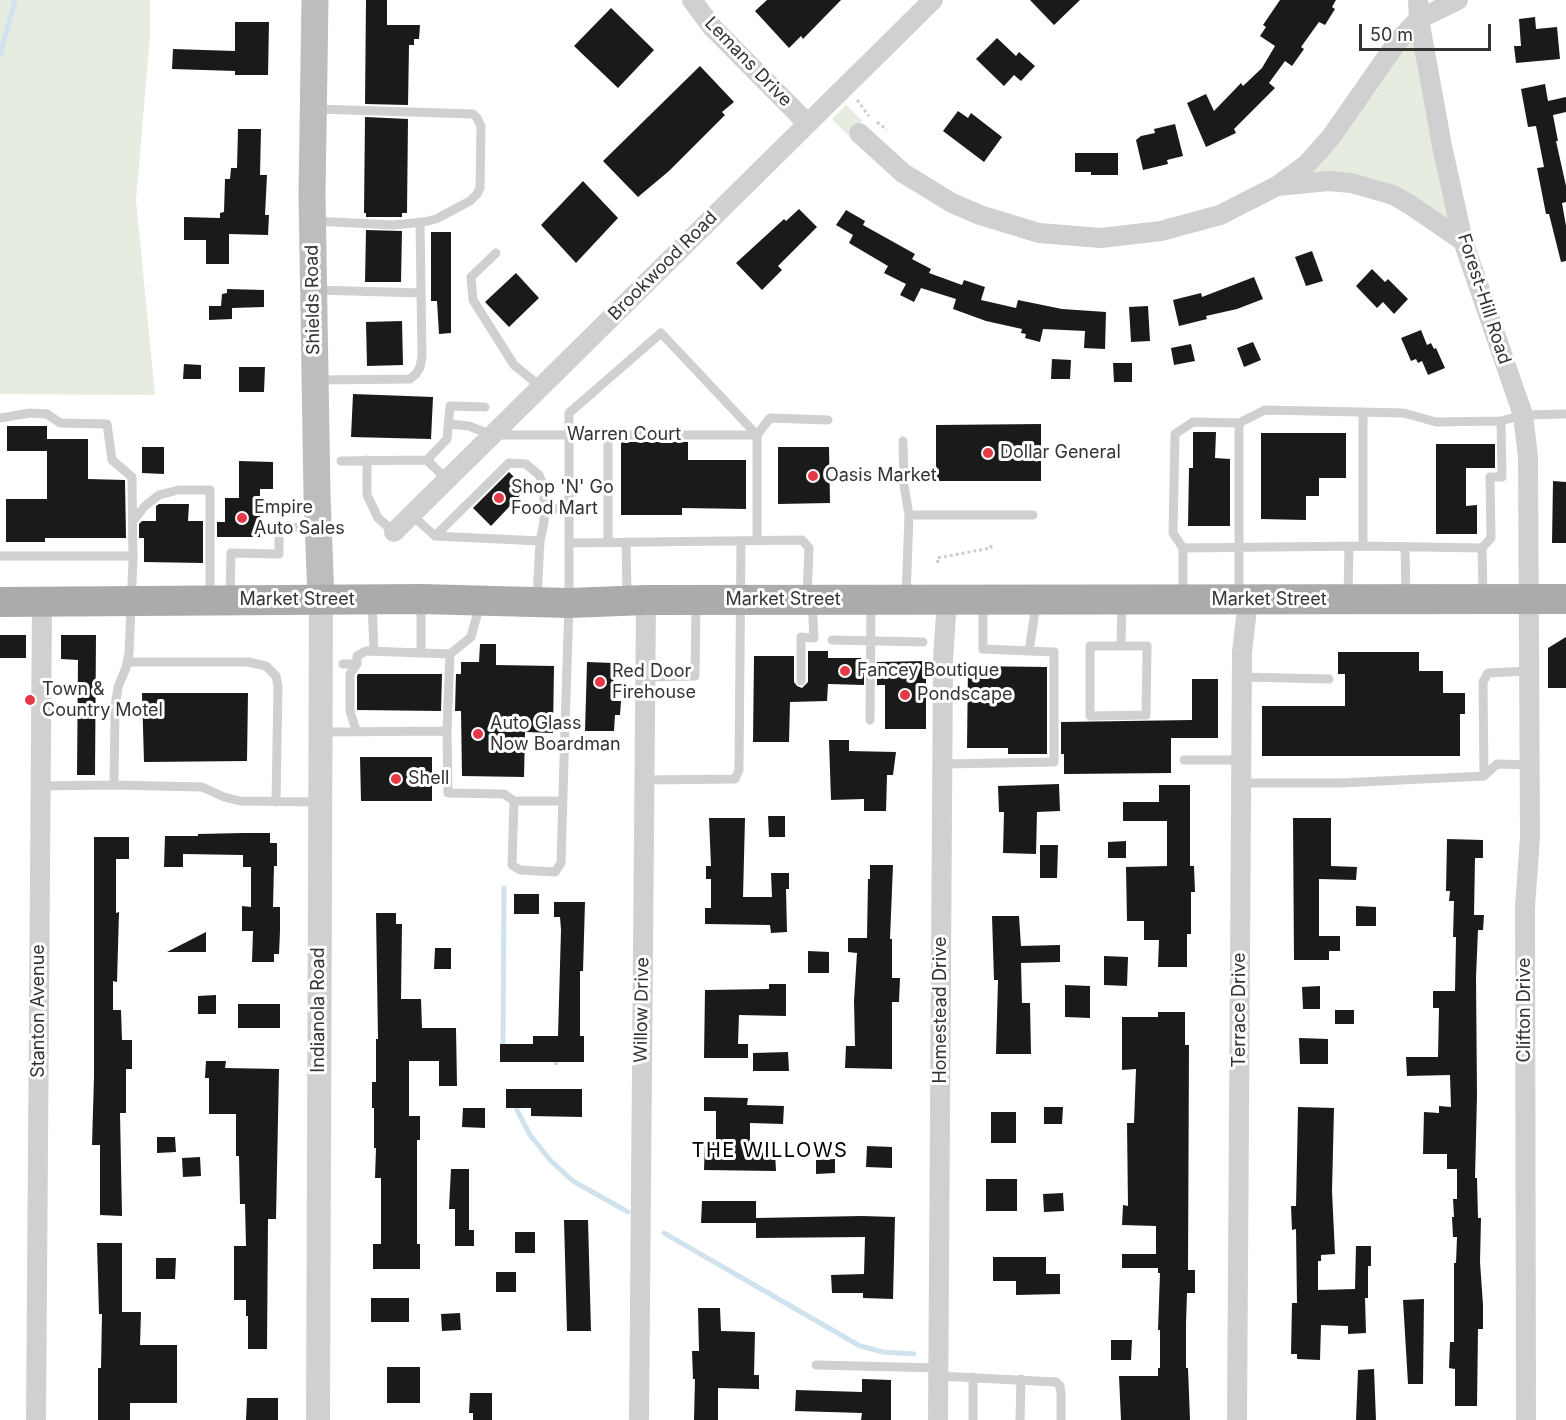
<!DOCTYPE html>
<style>
body{margin:0}
#map{position:relative;width:1566px;height:1420px;overflow:hidden;background:#fff;font-family:Inter,sans-serif}
canvas{display:block}
.scale{position:absolute;left:1359px;top:24px;width:132px;height:27px;box-sizing:border-box;border:3px solid #333;border-top:0;padding-left:8px;font-size:18px;line-height:21px;white-space:nowrap;color:#333;-webkit-text-stroke:4px #fff;paint-order:stroke}
</style>
<div id="map">
<canvas width="1566" height="1420"></canvas>
<div class="scale">50 m</div>
</div>
<script>
const context = document.querySelector('canvas').getContext('2d');
context.lineJoin = 'round';
function fillPath(path, color) { context.fillStyle = color; context.fill(path, 'evenodd'); }
const poly = rows => new Path2D(rows.map(r => 'M' + r).join(''));
function trace(path, color, width, dash) { context.strokeStyle = color; context.lineWidth = width; context.lineCap = dash ? 'butt' : 'round'; context.setLineDash(dash || []); context.stroke(path); }
function label(font, color, halo, rows, align = 'center') {
  context.font = font + ' Inter,sans-serif'; context.lineWidth = 6; context.setLineDash([]); context.textBaseline = 'middle'; context.strokeStyle = halo; context.fillStyle = color; for (const [text, x, y, turn = 0] of rows) {
    context.save(); context.translate(x, y); context.rotate((+turn || 0) * Math.PI / 180); context.textAlign = isNaN(turn) ? turn : align; if (halo) context.strokeText(text, 0, 0); context.fillText(text, 0, 0); context.restore();
  }
}
const green = poly([
 [0,0,150,0,150,36,136,200,155,395,0,394],
 [1419,19,1463,241,1393,195,1277,186],
 [846,105,862,121,848,135,832,119]
]);
const stream = poly([
 [0,55,15,0],
 [503,1043,504,888],
 [517,1110,530,1135,551,1161,573,1181,628,1212],
 [664,1233,860,1346,883,1352,914,1354]
]);
const building = poly([
 [366,0,387,0,387,25,420,25,419,39,414,39,414,45,409,45,408,105,365,104],
 [767,0,841,0,803,39,801,36,789,48,755,11],
 [1030,0,1080,0,1054,25],
 [1280,0,1336,0,1332,7,1335,9,1325,25,1319,22,1301,47,1304,49,1292,66,1285,61,1269,83,1275,88,1234,129,1236,133,1206,147,1187,103,1206,94,1214,111,1241,83,1243,86,1262,68,1275,46,1260,36,1266,27,1263,25],
 [611,8,654,50,618,88,574,46],
 [1535,17,1536,29,1557,27,1560,59,1516,63,1514,46,1521,46,1519,19],
 [235,22,269,22,268,75,235,75,235,71,172,69,173,49,235,51],
 [997,38,1016,56,1019,52,1035,66,1021,81,1014,75,1004,86,976,59],
 [700,66,734,102,722,112,725,115,669,171,638,197,603,161],
 [1545,84,1548,101,1566,97,1566,112,1553,115,1558,141,1556,141,1566,186,1566,202,1562,203,1566,226,1566,261,1561,262,1549,214,1546,214,1537,168,1544,167,1536,126,1528,127,1521,89],
 [958,111,968,118,971,113,1002,137,984,162,943,131],
 [365,117,408,119,407,213,402,213,402,217,366,217,366,213,364,213],
 [1175,124,1183,156,1167,160,1168,164,1143,170,1136,140,1141,136,1155,133,1154,129],
 [238,129,261,129,260,175,267,175,265,215,269,215,268,235,229,234,229,264,206,264,206,240,184,240,184,217,220,218,220,213,224,212,225,179,230,179,231,168,237,168],
 [1075,153,1118,153,1118,175,1091,175,1091,172,1075,172],
 [583,181,618,218,576,263,541,225],
 [799,209,817,227,778,266,782,270,762,290,736,263,784,219,786,221],
 [846,210,865,221,863,225,915,254,912,259,931,269,929,273,962,285,964,280,985,287,981,300,1016,308,1018,300,1062,309,1106,312,1105,349,1084,348,1085,331,1043,329,1040,342,1025,338,1026,334,1021,333,1022,329,986,321,953,309,956,299,921,288,914,302,900,295,906,284,884,273,888,266,849,243,853,235,836,225],
 [366,230,402,231,401,282,365,282],
 [431,232,451,232,451,333,439,334,437,301,431,301],
 [1312,251,1323,281,1306,286,1295,257],
 [1372,269,1385,282,1388,279,1408,299,1394,314,1383,302,1377,308,1356,286],
 [516,273,539,298,509,327,485,302],
 [1254,277,1263,299,1237,309,1206,316,1207,319,1179,326,1173,300,1201,293,1202,297],
 [227,289,264,290,264,307,232,308,232,319,209,320,209,306,221,306,222,294,227,293],
 [1148,306,1150,341,1131,342,1129,307],
 [402,321,403,365,367,366,366,322],
 [1421,330,1427,345,1431,343,1434,349,1436,348,1445,368,1428,375,1422,361,1418,363,1416,359,1411,361,1401,338],
 [1253,342,1261,360,1244,367,1237,348],
 [1191,344,1195,361,1174,365,1171,348],
 [1052,359,1071,360,1070,379,1051,379],
 [1113,363,1132,363,1132,382,1114,382],
 [184,364,201,365,201,379,183,379],
 [239,367,265,367,264,392,239,392],
 [353,394,433,397,431,439,351,437],
 [1041,424,1041,481,936,481,936,425],
 [7,426,47,426,47,439,88,439,88,479,125,480,126,538,45,538,45,542,6,542,6,499,47,499,47,451,7,451],
 [1193,432,1216,432,1215,458,1230,459,1230,526,1188,526,1189,468,1193,468],
 [1261,433,1346,433,1346,478,1319,478,1319,496,1306,496,1306,520,1261,519],
 [621,442,688,442,688,460,746,460,746,509,682,508,682,515,621,515],
 [1436,444,1495,444,1495,468,1466,468,1466,506,1477,505,1477,534,1436,534],
 [142,447,164,447,164,474,142,473],
 [778,447,829,447,830,503,778,504],
 [239,461,273,462,273,489,260,489,260,537,217,537,217,522,225,522,225,498,239,498],
 [509,472,526,489,491,526,473,508],
 [1553,481,1566,482,1566,543,1552,543],
 [159,504,189,504,188,521,203,521,203,563,144,562,144,538,139,538,139,524,142,521,156,521,156,506],
 [0,635,26,635,26,658,0,658],
 [61,635,96,635,95,775,77,775,78,660,61,659],
 [1566,637,1566,688,1548,688,1548,648],
 [480,644,496,644,496,665,554,666,553,733,525,732,524,777,462,776,461,711,455,711,456,674,461,674,461,662,479,662],
 [808,651,828,651,828,658,861,658,861,662,864,662,864,685,828,684,827,701,790,702,789,742,753,742,754,656,794,656,794,682,797,686,802,688,808,682],
 [1338,652,1419,652,1419,671,1443,671,1443,693,1465,693,1465,714,1460,714,1460,756,1262,756,1262,706,1345,706,1345,674,1338,674],
 [926,661,926,729,885,729,885,685,877,685,877,662],
 [587,662,614,663,613,701,621,701,620,715,615,715,614,731,585,731],
 [968,666,1047,667,1047,754,1008,754,1008,748,967,748],
 [358,674,442,674,441,711,357,710,357,676],
 [1192,679,1218,679,1218,738,1171,738,1171,773,1064,774,1064,754,1061,754,1061,722,1192,720],
 [142,693,248,693,247,761,144,762],
 [829,740,849,740,849,751,896,752,893,775,887,775,886,811,864,811,864,799,831,800],
 [360,757,432,757,432,801,361,801],
 [1059,784,1060,811,1037,812,1036,854,1003,853,1004,812,999,812,998,786],
 [1159,785,1190,785,1190,866,1194,866,1195,892,1191,892,1191,934,1187,934,1187,967,1158,967,1159,940,1144,940,1144,921,1127,921,1126,867,1167,866,1167,821,1123,821,1123,802,1159,802],
 [768,816,785,816,785,837,769,837],
 [709,818,745,818,743,897,772,897,771,873,789,873,789,889,786,889,787,932,771,933,770,925,705,924,705,908,711,908,711,879,706,879,706,866,711,866],
 [1293,818,1331,818,1331,866,1357,867,1356,880,1319,879,1319,936,1340,936,1340,951,1329,951,1329,960,1294,960],
 [243,833,270,833,270,843,277,843,277,866,274,866,273,907,280,907,280,931,279,954,274,954,274,962,252,962,253,931,242,931,242,906,251,907,251,867,243,867,243,855,183,854,183,867,164,867,165,836,198,836,198,834],
 [94,837,129,837,129,859,116,859,116,913,119,912,117,982,113,981,113,1010,121,1010,122,1040,132,1040,132,1069,126,1069,126,1113,120,1113,122,1216,100,1215,100,1145,92,1145,94,1077],
 [1447,839,1483,840,1483,858,1475,858,1474,915,1484,915,1483,930,1478,930,1476,977,1477,1095,1475,1178,1477,1178,1478,1218,1481,1218,1480,1262,1483,1305,1483,1329,1478,1329,1477,1406,1455,1406,1455,1369,1449,1368,1450,1342,1454,1342,1454,1263,1456,1263,1457,1237,1453,1237,1452,1217,1454,1217,1453,1199,1457,1199,1457,1169,1447,1169,1447,1154,1423,1154,1424,1112,1439,1113,1439,1106,1451,1107,1450,1075,1407,1076,1406,1057,1438,1057,1439,1008,1433,1008,1433,991,1455,991,1456,937,1453,937,1454,901,1449,901,1450,891,1446,891],
 [1126,841,1126,858,1108,858,1108,842],
 [1040,845,1058,845,1057,878,1040,878],
 [870,865,893,865,890,939,892,939,892,978,900,978,899,1002,892,1002,892,1069,845,1068,846,1046,855,1046,854,1001,857,953,848,952,848,938,867,938,868,879,870,879],
 [514,894,539,894,539,914,514,914],
 [554,902,585,902,583,971,580,971,580,1036,584,1036,584,1062,500,1062,500,1044,533,1044,533,1036,558,1036,561,930,560,917,554,917],
 [1356,906,1376,907,1376,926,1356,926],
 [376,913,396,913,396,924,402,924,401,999,421,999,422,1028,456,1028,457,1086,439,1086,439,1061,409,1061,409,1116,420,1116,420,1140,417,1140,417,1244,420,1244,420,1269,373,1269,373,1244,381,1244,381,1178,375,1178,376,1148,374,1148,374,1108,372,1108,372,1082,376,1082,376,1039,378,1039],
 [992,916,1019,916,1021,946,1060,945,1060,962,1021,963,1022,1003,1030,1003,1031,1054,996,1054,998,980,994,980],
 [206,932,206,952,167,952],
 [435,948,451,948,451,969,434,969],
 [808,951,829,952,829,973,808,973],
 [1104,956,1128,957,1127,986,1104,985],
 [769,984,786,984,786,1016,739,1015,738,1044,748,1044,748,1058,704,1058,705,990,769,989],
 [1065,985,1090,986,1090,1018,1065,1017],
 [1320,986,1320,1009,1303,1009,1302,987],
 [216,995,216,1014,198,1014,198,996],
 [238,1004,280,1004,280,1028,238,1028],
 [1335,1010,1354,1010,1354,1024,1335,1024],
 [1158,1012,1185,1012,1185,1045,1189,1045,1188,1270,1195,1270,1195,1293,1187,1293,1186,1324,1186,1368,1188,1368,1190,1420,1121,1420,1119,1376,1158,1376,1158,1368,1160,1368,1160,1330,1158,1330,1160,1273,1158,1273,1158,1268,1122,1268,1122,1254,1156,1254,1156,1226,1122,1225,1123,1205,1128,1206,1127,1123,1134,1123,1136,1069,1122,1070,1122,1017,1158,1017],
 [1299,1038,1328,1039,1328,1064,1300,1064],
 [788,1052,789,1071,753,1071,753,1053],
 [206,1061,226,1061,225,1068,279,1069,276,1219,268,1219,267,1349,248,1349,248,1316,246,1316,246,1300,234,1300,234,1246,246,1246,245,1204,240,1204,239,1156,236,1156,236,1114,209,1114,209,1078,205,1078],
 [506,1089,582,1089,582,1117,531,1116,531,1108,506,1108],
 [704,1097,748,1098,747,1105,784,1106,783,1124,750,1123,750,1153,775,1152,776,1171,704,1170,705,1142,716,1142,716,1111,704,1111],
 [1044,1107,1063,1107,1062,1124,1044,1124],
 [1298,1107,1334,1108,1332,1191,1335,1254,1321,1255,1321,1261,1318,1261,1318,1290,1355,1289,1356,1246,1371,1246,1371,1266,1368,1266,1368,1298,1365,1298,1366,1333,1348,1334,1348,1326,1321,1325,1320,1360,1297,1359,1297,1354,1291,1354,1292,1303,1297,1303,1296,1229,1292,1230,1291,1206,1296,1206],
 [463,1108,485,1108,485,1128,462,1127],
 [991,1112,1016,1112,1016,1143,991,1143],
 [157,1137,175,1137,176,1152,157,1153],
 [867,1146,892,1147,892,1168,866,1167],
 [200,1157,201,1176,183,1177,182,1158],
 [835,1159,835,1173,816,1174,816,1160],
 [451,1169,469,1169,469,1230,474,1230,474,1246,455,1246,455,1209,449,1209],
 [986,1179,1017,1179,1017,1211,986,1211],
 [1063,1193,1064,1211,1044,1212,1043,1194],
 [702,1201,756,1201,756,1223,701,1223],
 [862,1216,895,1217,893,1299,863,1298,863,1293,832,1293,831,1275,864,1274,865,1237,756,1238,756,1218],
 [564,1220,588,1220,591,1331,567,1331],
 [515,1232,535,1232,535,1253,515,1253],
 [97,1243,122,1243,122,1312,141,1312,140,1345,177,1345,177,1403,130,1403,130,1420,98,1420,98,1368,101,1368,102,1314,99,1314],
 [993,1257,1046,1257,1046,1274,1060,1274,1060,1294,1016,1295,1016,1281,993,1281],
 [156,1258,176,1258,175,1279,156,1279],
 [496,1272,516,1272,516,1292,496,1292],
 [371,1298,409,1298,409,1322,371,1322],
 [1424,1299,1423,1384,1408,1384,1403,1300],
 [698,1308,720,1308,721,1331,755,1332,754,1375,759,1375,759,1389,718,1388,718,1420,694,1420,695,1379,693,1379,692,1351,699,1351],
 [460,1313,461,1330,442,1331,441,1314],
 [1111,1340,1132,1340,1131,1360,1111,1360],
 [387,1367,420,1367,420,1403,387,1403],
 [1374,1369,1376,1420,1356,1420,1358,1370],
 [862,1379,891,1380,891,1420,861,1420,862,1413,795,1411,796,1390,862,1392],
 [470,1393,492,1393,492,1420,473,1420,473,1413,469,1413],
 [247,1398,278,1398,278,1420,246,1420]
]);
const path = poly([
 [857,100,869,116],
 [877,122,887,130],
 [938,563,937,558,991,548,991,545],
 [556,1062,556,1065]
]);
const service = poly([
 [314,221,393,225,424,222,436,219,470,201,477,194,480,188,481,126,477,118,473,114,316,109],
 [496,253,471,277,473,300,514,365,541,387],
 [316,290,421,293],
 [318,380,410,379,416,374,420,367,422,357,420,222],
 [0,418,30,413,47,414,60,423,107,424,112,460,132,477,133,560,129,653,126,668,118,687,115,707,114,785,40,786],
 [449,424,469,426,492,435,757,435],
 [903,441,904,485,909,515],
 [367,460,367,495,378,518,394,532],
 [427,460,447,439,450,406,485,407],
 [341,461,427,460,447,480],
 [544,509,570,508],
 [412,515,435,536,540,541,537,597],
 [133,521,145,506,159,495,178,490,210,490,210,596],
 [435,536,509,463,526,464,539,475,544,487,544,522,540,541],
 [757,541,757,435,770,418,828,420],
 [608,542,608,436],
 [626,542,627,597],
 [569,543,802,540,809,548,807,595],
 [1363,546,1363,412],
 [1405,547,1406,596],
 [1183,548,1173,533,1175,434,1193,422,1239,423,1265,410,1404,413,1436,422,1501,421,1523,415,1566,414],
 [1482,548,1491,538,1490,477,1502,477,1501,421],
 [0,556,133,556],
 [1239,594,1239,423],
 [1348,595,1349,546],
 [230,596,231,553,279,554,279,528,316,527],
 [906,597,909,515,1033,515],
 [1183,597,1183,548,1363,546,1482,548,1483,594],
 [372,602,374,651],
 [421,604,421,653],
 [983,605,983,649,1029,651,1036,605],
 [832,640,923,642],
 [1090,646,1147,646,1146,715,1090,716,1090,646],
 [1121,646,1122,602],
 [450,654,471,637,480,604],
 [127,662,248,662,266,666,276,676,278,687,276,802],
 [343,664,357,664],
 [645,677,695,676,696,605],
 [1242,677,1329,679],
 [801,681,801,637,814,638,812,602],
 [870,720,871,602],
 [356,730,350,711,350,674,357,664,357,656,366,651,450,654,447,731,448,793,504,794,514,801,512,865,520,870,555,872,561,863,564,760,569,603,569,413,661,333,757,435],
 [321,732,447,731],
 [1184,760,1241,760],
 [943,764,1054,762,1054,652,1029,651],
 [1484,776,1483,682,1488,673,1529,671],
 [644,780,735,779,739,770,741,541],
 [1241,783,1341,783,1484,776,1497,764,1530,765],
 [114,785,202,787,224,797,240,801,319,802],
 [514,801,562,801],
 [816,1365,939,1368],
 [938,1376,1056,1382,1060,1386,1061,1394,1061,1420],
 [973,1420,973,1377],
 [1020,1420,1021,1379]
]);
const minor = poly([
 [692,0,712,27,807,123],
 [1418,0,1419,19,1442,146,1463,241,1523,415,1528,457,1530,837,1525,907,1526,1420],
 [859,133,903,173,952,203,980,215,1039,233,1101,238,1161,231,1220,215,1277,186,1329,181,1351,183,1393,195,1409,204,1463,241],
 [1277,186,1307,164,1331,137,1398,41,1419,19,1458,0],
 [394,532,933,0],
 [36,1420,42,601],
 [639,1420,646,600],
 [938,1420,943,659,947,600],
 [1237,1420,1242,652,1248,600]
]);
const tertiary = poly([
 [318,1420,321,600]
]);
const secondary = poly([
 [315,0,312,194,317,494,321,600]
]);
const primary = poly([
 [0,602,421,599,569,603,646,600,1566,599]
]);
const markers = [
 [988,453,6,"#e63946"],
 [813,476,6,"#e63946"],
 [499,498,6,"#e63946"],
 [242,518,6,"#e63946"],
 [845,671,6,"#e63946"],
 [600,682,6,"#e63946"],
 [905,695,6,"#e63946"],
 [30,700,6,"#e63946"],
 [478,734,6,"#e63946"],
 [396,779,6,"#e63946"]
];
const streetNames = [
 ["Lemans Drive",748,62,46],
 ["Brookwood Road",663,266,-45],
 ["Forest-Hill Road",1484,299,72],
 ["Shields Road",313,300,-91],
 ["Warren Court",624,435],
 ["Market Street",297,600],
 ["Market Street",783,600],
 ["Market Street",1269,600],
 ["Indianola Road",319,1010,-90],
 ["Willow Drive",642,1010,-89],
 ["Homestead Drive",941,1010,-90],
 ["Terrace Drive",1240,1010,-90],
 ["Clifton Drive",1525,1010,-90],
 ["Stanton Avenue",39,1011,-90]
];
const poiNames = [
 ["Dollar General",1000,453],
 ["Oasis Market",825,476],
 ["Shop 'N' Go",511,488],
 ["Food Mart",511,509],
 ["Empire",254,508],
 ["Auto Sales",254,529],
 ["Fancey Boutique",857,671],
 ["Red Door",612,672],
 ["Firehouse",612,693],
 ["Town &",42,690],
 ["Country Motel",42,711],
 ["Pondscape",917,695],
 ["Auto Glass",490,724],
 ["Now Boardman",490,745],
 ["Shell",408,779]
];
const neighbourhoodNames = [
 ["THE WILLOWS",770,1151]
];
fillPath(green, '#e6ecdf');
trace(stream, '#cfe2ee', 5);
fillPath(building, '#1a1a1a');
trace(path, '#cdcdcd', 3, [3, 3]);
trace(service, '#d0d0d0', 9);
trace(minor, '#d0d0d0', 20);
trace(tertiary, '#d0d0d0', 24);
trace(secondary, '#bdbdbd', 27);
trace(primary, '#ababab', 30);
for (const [x, y, r, color] of markers) { const dot = new Path2D(); dot.arc(x, y, r, 0, 2 * Math.PI); context.fillStyle = color; context.fill(dot); trace(dot, '#fff', 2); }
label('18px', '#333', '#fff', streetNames);
label('18px', '#333', '#fff', poiNames, 'left');
context.letterSpacing = '1.5px';
label('20px', '#000', '#fff', neighbourhoodNames);
context.letterSpacing = '0px';
</script>
